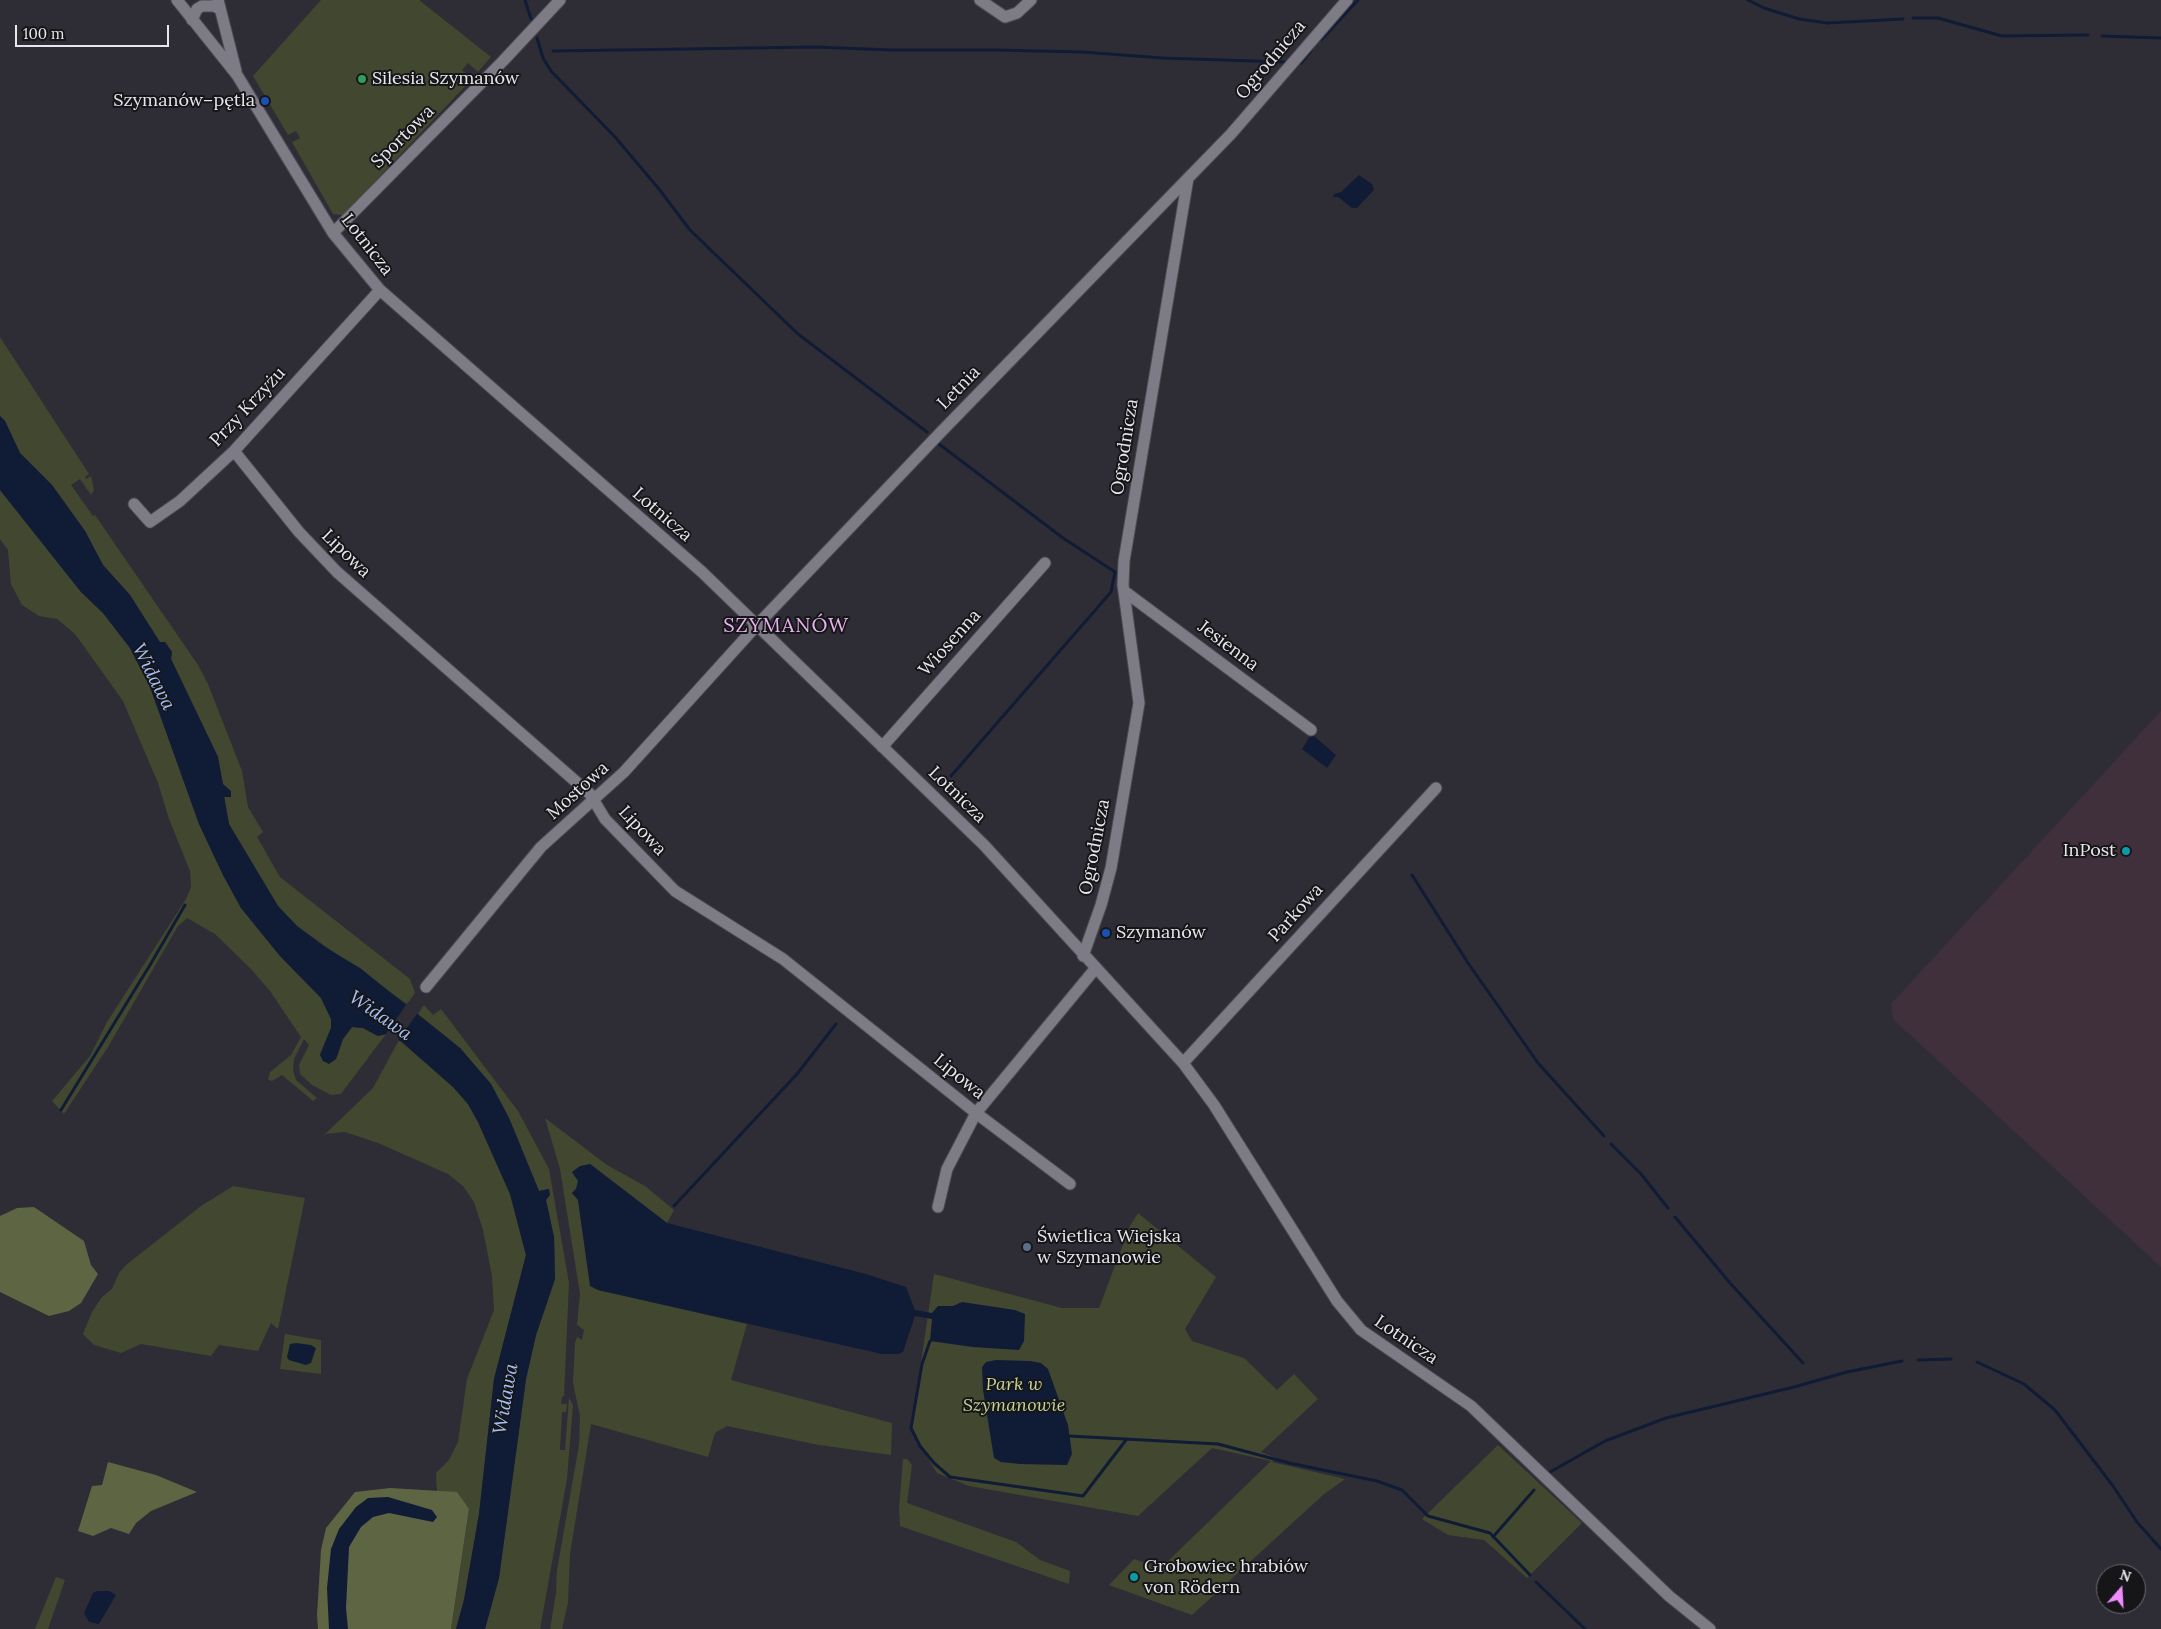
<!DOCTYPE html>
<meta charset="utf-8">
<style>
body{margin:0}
#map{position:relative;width:2161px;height:1629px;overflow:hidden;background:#2e2d35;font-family:Lora,serif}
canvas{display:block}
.north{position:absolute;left:2096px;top:1564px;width:50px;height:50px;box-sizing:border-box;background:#161619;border:1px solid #6a696d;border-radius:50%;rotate:19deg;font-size:14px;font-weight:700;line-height:20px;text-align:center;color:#e7e6ec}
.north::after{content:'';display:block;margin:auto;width:18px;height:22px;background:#ed8cfa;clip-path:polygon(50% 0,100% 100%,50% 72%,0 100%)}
.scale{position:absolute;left:15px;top:25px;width:154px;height:22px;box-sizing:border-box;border:2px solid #e7e6ec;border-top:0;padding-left:6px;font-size:15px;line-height:18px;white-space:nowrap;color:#e7e6ec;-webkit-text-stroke:4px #161619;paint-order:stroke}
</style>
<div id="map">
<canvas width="2161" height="1629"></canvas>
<div class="north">N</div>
<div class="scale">100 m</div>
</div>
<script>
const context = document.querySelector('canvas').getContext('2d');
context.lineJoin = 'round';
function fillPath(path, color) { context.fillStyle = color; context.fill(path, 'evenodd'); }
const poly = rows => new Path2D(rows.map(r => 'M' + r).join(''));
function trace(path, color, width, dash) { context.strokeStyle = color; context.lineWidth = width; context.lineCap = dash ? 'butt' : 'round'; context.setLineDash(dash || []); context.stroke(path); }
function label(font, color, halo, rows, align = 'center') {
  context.font = font + ' Lora,serif'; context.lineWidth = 4; context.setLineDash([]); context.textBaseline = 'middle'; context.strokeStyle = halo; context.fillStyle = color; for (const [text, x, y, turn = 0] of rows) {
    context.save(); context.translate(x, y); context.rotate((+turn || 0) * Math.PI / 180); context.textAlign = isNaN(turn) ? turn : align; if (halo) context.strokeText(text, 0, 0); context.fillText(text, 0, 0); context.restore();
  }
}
const industrial = poly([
 [2161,711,2161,1267,1893,1019,1891,1004]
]);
const green = poly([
 [321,0,419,0,491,57,478,72,468,63,462,70,472,79,343,215,333,214,292,142,300,138,296,131,288,135,253,76],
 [0,337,89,474,85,477,86,479,91,476,94,490,91,495,80,479,71,485,93,516,95,515,198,665,208,684,242,771,248,807,263,832,257,837,280,877,410,979,415,993,407,1004,297,926,278,906,252,863,229,824,218,757,171,659,172,652,165,642,160,643,130,595,103,565,85,531,52,485,20,453,5,421,0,416],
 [0,490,81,592,103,613,130,648,150,687,199,824,223,875,241,908,280,956,321,998,331,1019,331,1028,320,1054,336,1059,343,1039,352,1027,363,1028,378,1036,386,1034,341,1094,331,1095,312,1085,300,1074,299,1065,309,1045,304,1039,294,1059,293,1070,296,1080,317,1098,313,1101,282,1075,272,1081,268,1080,270,1072,291,1055,301,1037,270,991,251,969,215,934,187,918,178,926,108,1047,64,1114,52,1101,90,1056,107,1022,186,899,191,887,190,871,169,819,158,783,123,701,75,634,57,619,39,616,22,605,11,584,8,550,0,539],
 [424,1005,433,1015,441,1009,518,1111,549,1169,569,1283,564,1396,562,1397,561,1404,567,1404,566,1412,562,1412,560,1450,565,1450,569,1398,573,1405,567,1479,540,1629,485,1629,499,1578,526,1379,536,1335,555,1279,554,1237,546,1200,549,1189,539,1191,509,1118,491,1084,460,1048,418,1014],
 [399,1040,453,1087,468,1104,478,1122,510,1194,526,1255,494,1379,479,1514,464,1600,456,1629,451,1629,469,1509,437,1494,436,1473,449,1460,458,1442,467,1379,494,1310,492,1276,483,1230,474,1202,463,1186,448,1174,378,1143,345,1132,326,1134,319,1140,373,1088],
 [545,1118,607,1165,645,1186,674,1210,667,1223,590,1164,572,1172,579,1180,576,1189,572,1193,578,1200,591,1286,598,1290,747,1324,731,1380,892,1423,891,1455,819,1445,727,1426,715,1433,708,1457,591,1424,570,1554,568,1603,562,1629,550,1629,556,1593,557,1570,579,1445,580,1416,573,1383,575,1343,577,1337,582,1340,584,1330,577,1325,580,1294,560,1169],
 [233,1186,305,1198,278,1329,271,1323,258,1351,219,1345,211,1356,141,1344,121,1353,94,1345,83,1334,92,1312,102,1297,112,1289,119,1273,126,1265,201,1206],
 [1138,1213,1216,1277,1185,1329,1192,1341,1244,1358,1277,1390,1294,1374,1318,1399,1261,1452,1276,1458,1272,1462,1345,1479,1323,1495,1192,1615,1109,1585,1134,1559,1161,1568,1271,1461,1212,1448,1138,1516,969,1486,937,1473,911,1430,934,1274,1062,1308,1099,1308,1130,1226],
 [285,1334,321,1340,321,1374,280,1369],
 [1498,1445,1582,1523,1527,1578,1484,1540,1448,1535,1422,1519],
 [903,1459,907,1459,912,1465,907,1503,1016,1542,1040,1560,1070,1571,1069,1584,900,1526,899,1509],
 [56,1577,65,1580,48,1629,35,1629]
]);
const forest = poly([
 [34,1207,84,1241,91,1265,98,1274,81,1303,69,1311,49,1316,0,1292,0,1216,17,1208],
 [108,1462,156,1475,197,1492,151,1511,136,1523,129,1534,111,1528,93,1536,78,1531,92,1486,102,1485],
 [390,1488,457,1492,469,1509,451,1629,318,1629,317,1615,321,1550,326,1528,355,1492]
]);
const water = poly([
 [1359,175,1372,184,1374,190,1357,208,1352,208,1338,197,1333,197,1334,194,1341,192],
 [0,416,5,421,20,453,52,485,85,531,103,565,130,595,160,642,165,642,172,652,171,659,218,757,223,784,231,791,231,797,224,797,229,824,278,906,297,926,325,947,360,968,460,1048,491,1084,509,1118,539,1191,549,1189,550,1195,546,1200,554,1237,555,1279,536,1335,526,1379,499,1578,485,1629,456,1629,464,1600,479,1514,494,1379,526,1255,510,1194,478,1122,468,1104,453,1087,402,1042,386,1034,378,1036,363,1028,352,1027,343,1039,336,1059,329,1064,323,1061,320,1055,331,1028,331,1019,321,998,280,956,241,908,223,875,199,824,150,687,130,648,103,613,81,592,0,490],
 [1310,736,1314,736,1336,755,1327,768,1302,749],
 [590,1164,667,1223,866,1274,906,1287,915,1310,932,1313,938,1306,953,1306,962,1302,1015,1310,1025,1314,1024,1341,1019,1350,973,1347,930,1341,932,1319,915,1316,903,1352,898,1354,882,1354,598,1290,590,1286,578,1200,572,1193,576,1189,578,1181,572,1172,580,1166],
 [296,1343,311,1345,316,1348,311,1363,306,1365,289,1360,287,1357,290,1344],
 [996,1360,1030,1361,1041,1363,1048,1369,1068,1425,1072,1454,1067,1465,1020,1464,1001,1462,994,1458,983,1390,982,1367,986,1362],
 [388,1497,432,1510,437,1517,433,1522,389,1513,373,1517,361,1527,349,1547,346,1608,348,1629,329,1629,327,1588,331,1549,339,1529,356,1507,368,1498],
 [97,1591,109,1591,116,1595,99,1624,89,1622,84,1613,93,1593]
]);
const pier = poly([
 [408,1002,419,1011,397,1042,384,1037]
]);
const stream = poly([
 [525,0,531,19],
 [1748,0,1764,8,1799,19,1828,23,1903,19],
 [1913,18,1938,18,2002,36,2088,35],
 [2102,36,2161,38],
 [537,38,543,58,551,71,615,137,659,189,690,230,798,334,927,432],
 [1321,40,1358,0],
 [553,51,816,47,892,50,996,50,1083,52,1162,58,1284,62],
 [1301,63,1311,51],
 [939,444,1063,538,1115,572,1111,592,951,776],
 [1412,875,1468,963,1538,1063,1604,1136],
 [61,1110,150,965,185,905],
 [1611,1144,1641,1174,1668,1208],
 [674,1206,797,1074,836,1024],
 [1675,1217,1730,1283,1803,1363],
 [930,1341,922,1364,911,1428,920,1446,934,1463,950,1477,1083,1496,1126,1440],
 [1918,1360,1951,1359],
 [1977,1362,2024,1384,2055,1410,2113,1486,2137,1522,2161,1549],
 [1069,1436,1218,1444,1289,1463,1377,1481,1402,1490,1428,1516,1490,1533,1530,1575],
 [1550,1472,1605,1441,1666,1418,1794,1387,1847,1372,1902,1361],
 [1493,1537,1534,1490],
 [1536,1582,1585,1629]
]);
const street = poly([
 [177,0,237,75,333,233,380,290,702,572,984,845,1183,1063,1214,1105,1337,1301,1361,1330,1471,1406,1669,1596,1710,1629],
 [218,0,236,71],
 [980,0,1005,17,1017,13,1031,0],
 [192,20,197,9,202,6,214,6,220,9],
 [333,233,503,61,560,0],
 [234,451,299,532,337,572,590,794,605,819,675,891,783,959,976,1113,1070,1184],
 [134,504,150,522,180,501,234,451,380,290],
 [1124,591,1311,730],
 [882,747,1045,563],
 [1083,956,1101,905,1111,868,1139,703,1123,585,1124,561,1188,178],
 [426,987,541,847,624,772,758,624,940,433,1231,134,1347,0],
 [1183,1063,1436,788],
 [938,1207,947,1169,976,1113,1095,969]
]);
const markers = [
 [362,79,5,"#2e9e5b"],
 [265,101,5,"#1a4fb4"],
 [2126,851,5,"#0f9aa8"],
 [1106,933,5,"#1a4fb4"],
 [1027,1247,5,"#5c6f8a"],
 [1134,1577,5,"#0f9aa8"]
];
const streetNames = [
 ["Ogrodnicza",1271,60,-50],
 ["Sportowa",403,137,-45],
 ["Lotnicza",367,245,52],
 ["Letnia",959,388,-46],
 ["Przy Krzyżu",248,407,-47],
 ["Ogrodnicza",1125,447,-81],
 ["Lotnicza",662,515,41],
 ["Lipowa",346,554,44],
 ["Wiosenna",950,643,-48],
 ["Jesienna",1228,646,37],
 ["Mostowa",578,791,-42],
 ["Lotnicza",957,795,44],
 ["Lipowa",642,831,47],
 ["Ogrodnicza",1095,847,-79],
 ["Parkowa",1296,913,-48],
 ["Lipowa",959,1077,39],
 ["Lotnicza",1406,1340,34]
];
const poiNames = [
 ["Silesia Szymanów",372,79],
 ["Szymanów–pętla",255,101,"right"],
 ["InPost",2116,851,"right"],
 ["Szymanów",1116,933],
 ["Świetlica Wiejska",1037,1237],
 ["w Szymanowie",1037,1258],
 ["Grobowiec hrabiów",1144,1567],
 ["von Rödern",1144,1588]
];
const parkNames = [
 ["Park w",1014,1385],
 ["Szymanowie",1014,1406]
];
const waterNames = [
 ["Widawa",153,677,63],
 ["Widawa",380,1016,35],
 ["Widawa",506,1399,-80]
];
const quarterNames = [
 ["SZYMANÓW",786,626]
];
fillPath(industrial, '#40303b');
fillPath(green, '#424730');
fillPath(forest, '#5d6543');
fillPath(water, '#101c35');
fillPath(pier, '#2e2d35');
trace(stream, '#101c35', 3);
trace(street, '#4c4b53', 13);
trace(street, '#7d7c86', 11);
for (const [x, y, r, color] of markers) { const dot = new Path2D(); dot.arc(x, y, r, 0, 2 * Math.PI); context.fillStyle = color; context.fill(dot); trace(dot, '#161619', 2); }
label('18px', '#e7e6ec', '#161619', streetNames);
label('18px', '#e7e6ec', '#161619', poiNames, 'left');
label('italic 18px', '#c4d296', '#161619', parkNames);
label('italic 19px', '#a5c0f5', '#161619', waterNames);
context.letterSpacing = '1px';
label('20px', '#e7b2ee', '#161619', quarterNames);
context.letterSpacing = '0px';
</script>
